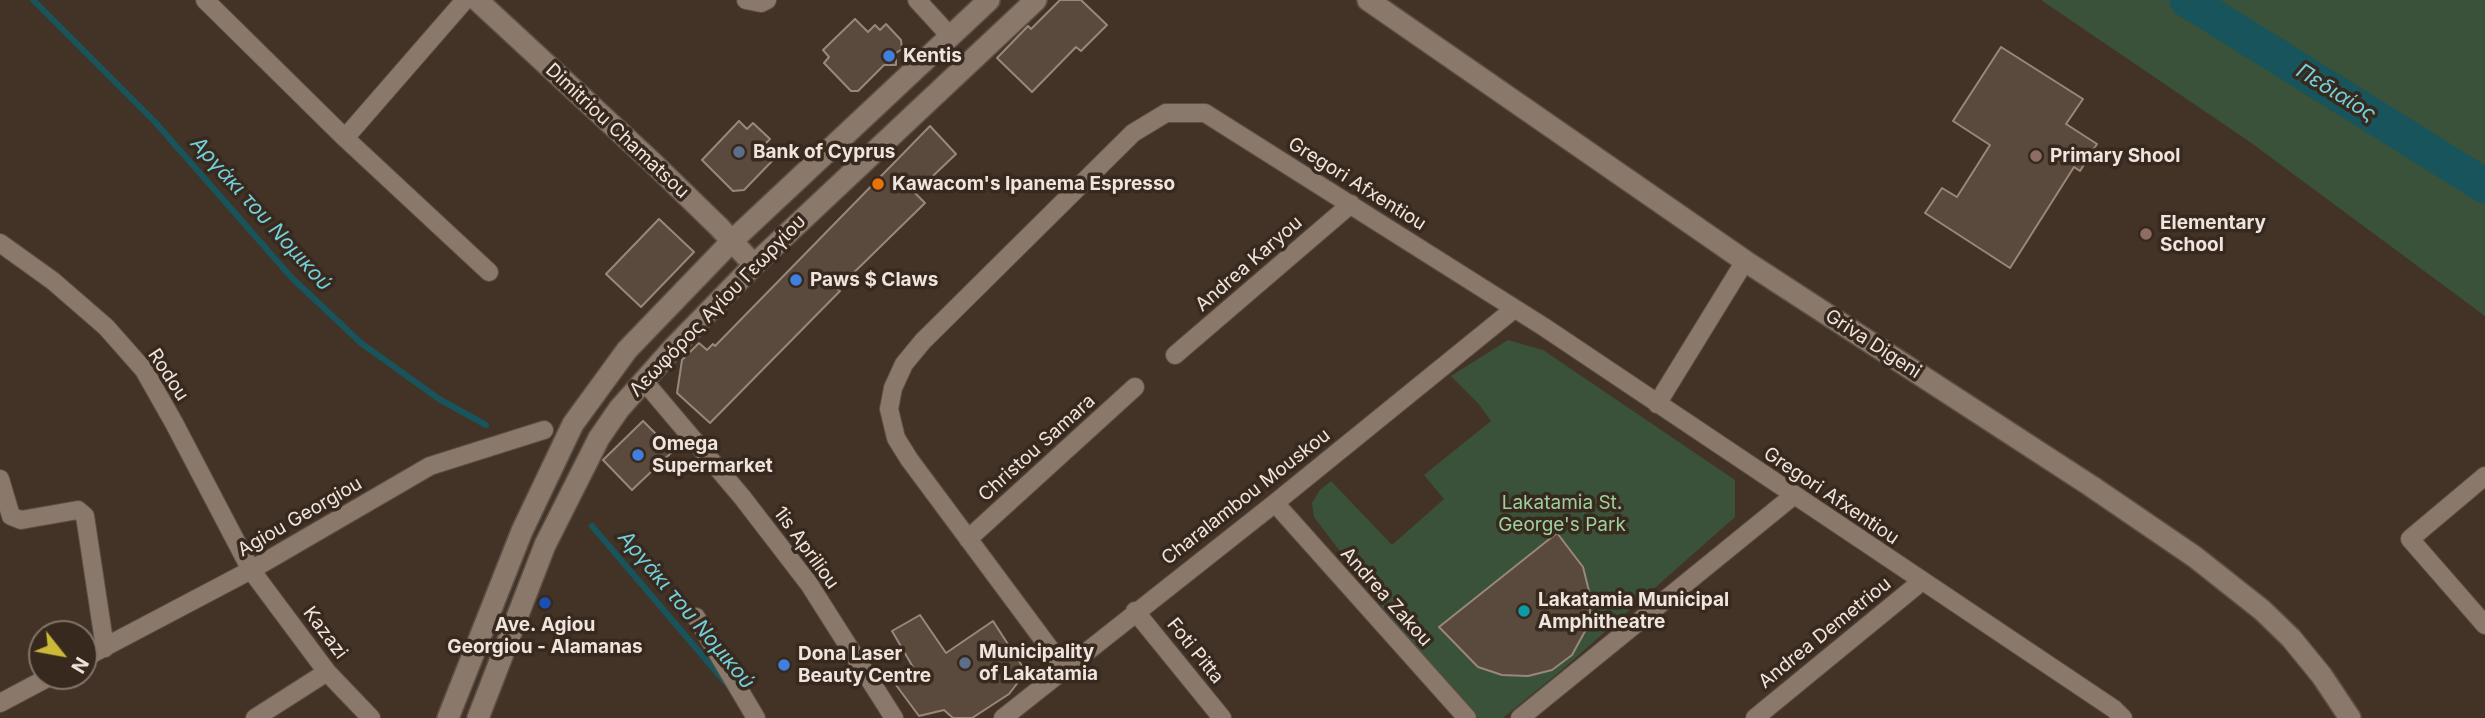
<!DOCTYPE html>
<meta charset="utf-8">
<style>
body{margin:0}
#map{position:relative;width:2485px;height:718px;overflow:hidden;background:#433327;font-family:Inter,sans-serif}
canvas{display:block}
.north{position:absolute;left:28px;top:620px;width:70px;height:70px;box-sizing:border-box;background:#38291e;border:2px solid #81746b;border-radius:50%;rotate:121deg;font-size:19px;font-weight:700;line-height:28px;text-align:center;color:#efe5de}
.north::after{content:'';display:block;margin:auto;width:24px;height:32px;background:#cbb939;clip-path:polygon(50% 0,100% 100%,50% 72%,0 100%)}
</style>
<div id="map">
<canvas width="2485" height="718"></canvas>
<div class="north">N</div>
</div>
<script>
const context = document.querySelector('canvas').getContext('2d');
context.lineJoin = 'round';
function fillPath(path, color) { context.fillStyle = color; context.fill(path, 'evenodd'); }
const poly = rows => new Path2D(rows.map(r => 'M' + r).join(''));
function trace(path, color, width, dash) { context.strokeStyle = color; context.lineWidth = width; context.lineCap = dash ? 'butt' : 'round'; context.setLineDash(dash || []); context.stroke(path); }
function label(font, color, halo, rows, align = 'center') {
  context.font = font + ' Inter,sans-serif'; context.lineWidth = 7; context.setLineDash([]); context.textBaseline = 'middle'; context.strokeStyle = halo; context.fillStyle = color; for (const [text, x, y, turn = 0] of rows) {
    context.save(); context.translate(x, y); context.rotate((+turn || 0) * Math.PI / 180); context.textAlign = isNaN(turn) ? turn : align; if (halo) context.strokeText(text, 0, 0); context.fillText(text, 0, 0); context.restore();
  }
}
const green = poly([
 [2041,0,2485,0,2485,316,2250,142],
 [1508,340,1543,350,1735,480,1735,517,1563,669,1503,718,1478,718,1411,645,1314,517,1312,503,1320,490,1331,481,1392,545,1444,499,1424,475,1491,421,1478,403,1451,376]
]);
const stream = poly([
 [33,0,155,122,292,278,361,343,439,399,486,425],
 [592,526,725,682]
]);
const river = poly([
 [2187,0,2485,186]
]);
const building = poly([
 [1060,0,1081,0,1107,25,1081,51,1076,47,1032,92,997,58,1028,26,1031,29,1060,0],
 [855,19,868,32,875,25,880,30,886,24,901,40,902,49,896,53,896,65,884,65,858,91,851,91,824,63,829,57,823,50,855,19],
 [2001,47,2083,99,2066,124,2097,144,2080,171,2074,167,2010,268,1925,213,1942,188,1957,197,1990,145,1953,121,2001,47],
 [739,121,747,129,753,123,770,139,763,146,775,158,744,190,733,191,702,160,739,121],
 [930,126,956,154,915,193,925,203,837,289,840,291,710,423,677,393,682,360,699,343,707,350,713,344,715,346,930,126],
 [659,219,694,252,641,307,606,274,659,219],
 [643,421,673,451,632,490,603,460,643,421],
 [1557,533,1583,567,1591,599,1589,624,1572,655,1552,670,1528,676,1502,675,1478,667,1439,627,1557,533],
 [920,615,946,653,993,621,1026,672,1009,694,972,718,953,718,944,710,919,716,893,681,917,674,892,631,920,615]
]);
const street = poly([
 [205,0,345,138,489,272],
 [746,0,761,3,767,0],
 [917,0,950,36],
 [345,138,465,0],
 [0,243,53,281,106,327,144,370,174,423,251,570,327,672,371,718],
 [1175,355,1351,204],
 [643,380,742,497,809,584,894,718],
 [1657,404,1745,261],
 [2485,476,2410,539,2485,625],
 [0,479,11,516,21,520,78,510,85,516,105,648],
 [1275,503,1467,718],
 [968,539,1135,387],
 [1135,611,1222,718],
 [696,617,756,718],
 [84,658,251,570,430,466,544,430],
 [1065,669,909,459,896,438,889,409,893,388,904,364,923,341,1133,133,1166,113,1205,113,1544,327,2114,709,2123,718],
 [0,703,51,676],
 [255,718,327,672],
 [1003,718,1275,503,1514,309],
 [1520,718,1793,496],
 [1755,718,1922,581]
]);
const secondary = poly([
 [477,0,652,162,719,227,754,265],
 [1368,0,1745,261,2091,486,2195,557,2262,610,2291,638,2322,676,2350,718],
 [448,718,522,531,573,424,627,350,732,241,989,0],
 [478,718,545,545,599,438,619,409,674,347,754,265,1036,0]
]);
const markers = [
 [889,56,7,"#3f7fe0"],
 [739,152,7,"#5c6f8a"],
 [2036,156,7,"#8d6e63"],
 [878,184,7,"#e8710a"],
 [2146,234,7,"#8d6e63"],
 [796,280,7,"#3f7fe0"],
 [638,455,7,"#3f7fe0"],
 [545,603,7,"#1a4fb4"],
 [1524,611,7,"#0f9aa8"],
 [965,663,7,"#5c6f8a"],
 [784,665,7,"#3f7fe0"]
];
const poiNames = [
 ["Kentis",903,56],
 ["Bank of Cyprus",753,152],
 ["Primary Shool",2050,156],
 ["Kawacom's Ipanema Espresso",892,184],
 ["Elementary",2160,223],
 ["School",2160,245],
 ["Paws $ Claws",810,280],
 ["Omega",652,444],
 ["Supermarket",652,466],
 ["Lakatamia Municipal",1538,600],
 ["Amphitheatre",1538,622],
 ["Ave. Agiou",545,625,"center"],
 ["Georgiou - Alamanas",545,647,"center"],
 ["Municipality",979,652],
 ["of Lakatamia",979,674],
 ["Dona Laser",798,654],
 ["Beauty Centre",798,676]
];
const streetNames = [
 ["Dimitriou Chamatsou",617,131,43],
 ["Gregori Afxentiou",1357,184,32],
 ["Andrea Karyou",1249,264,-41],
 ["Λεωφόρος Αγίου Γεωργίου",718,306,-46],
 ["Griva Digeni",1873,344,33],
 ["Rodou",168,375,57],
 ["Christou Samara",1037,448,-42],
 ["Gregori Afxentiou",1831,496,34],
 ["Charalambou Mouskou",1246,497,-38],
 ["Agiou Georgiou",300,517,-30],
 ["1is Apriliou",806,548,54],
 ["Andrea Zakou",1386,597,48],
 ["Kazazi",325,633,53],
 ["Andrea Demetriou",1825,633,-39],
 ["Foti Pitta",1195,651,51]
];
const parkNames = [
 ["Lakatamia St.",1562,503],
 ["George's Park",1562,525]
];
const waterNames = [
 ["Πεδιαίος",2336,93,32],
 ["Αργάκι του Νομικού",261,214,48],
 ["Αργάκι του Νομικού",686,610,50]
];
fillPath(green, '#3a5239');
trace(stream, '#18545b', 6);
trace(river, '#18545b', 35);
fillPath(building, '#5a493d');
trace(building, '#998779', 2);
trace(street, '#5c4f46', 20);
trace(secondary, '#5c4f46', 24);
trace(street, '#8a786b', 18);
trace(secondary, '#8a786b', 21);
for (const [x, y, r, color] of markers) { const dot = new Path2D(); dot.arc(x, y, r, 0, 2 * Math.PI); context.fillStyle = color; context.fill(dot); trace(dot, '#38291e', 2.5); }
label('bold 19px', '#efe5de', '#38291e', poiNames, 'left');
label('19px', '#efe5de', '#38291e', streetNames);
label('19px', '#9dd09c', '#38291e', parkNames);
label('italic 21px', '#72d0dc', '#38291e', waterNames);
</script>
